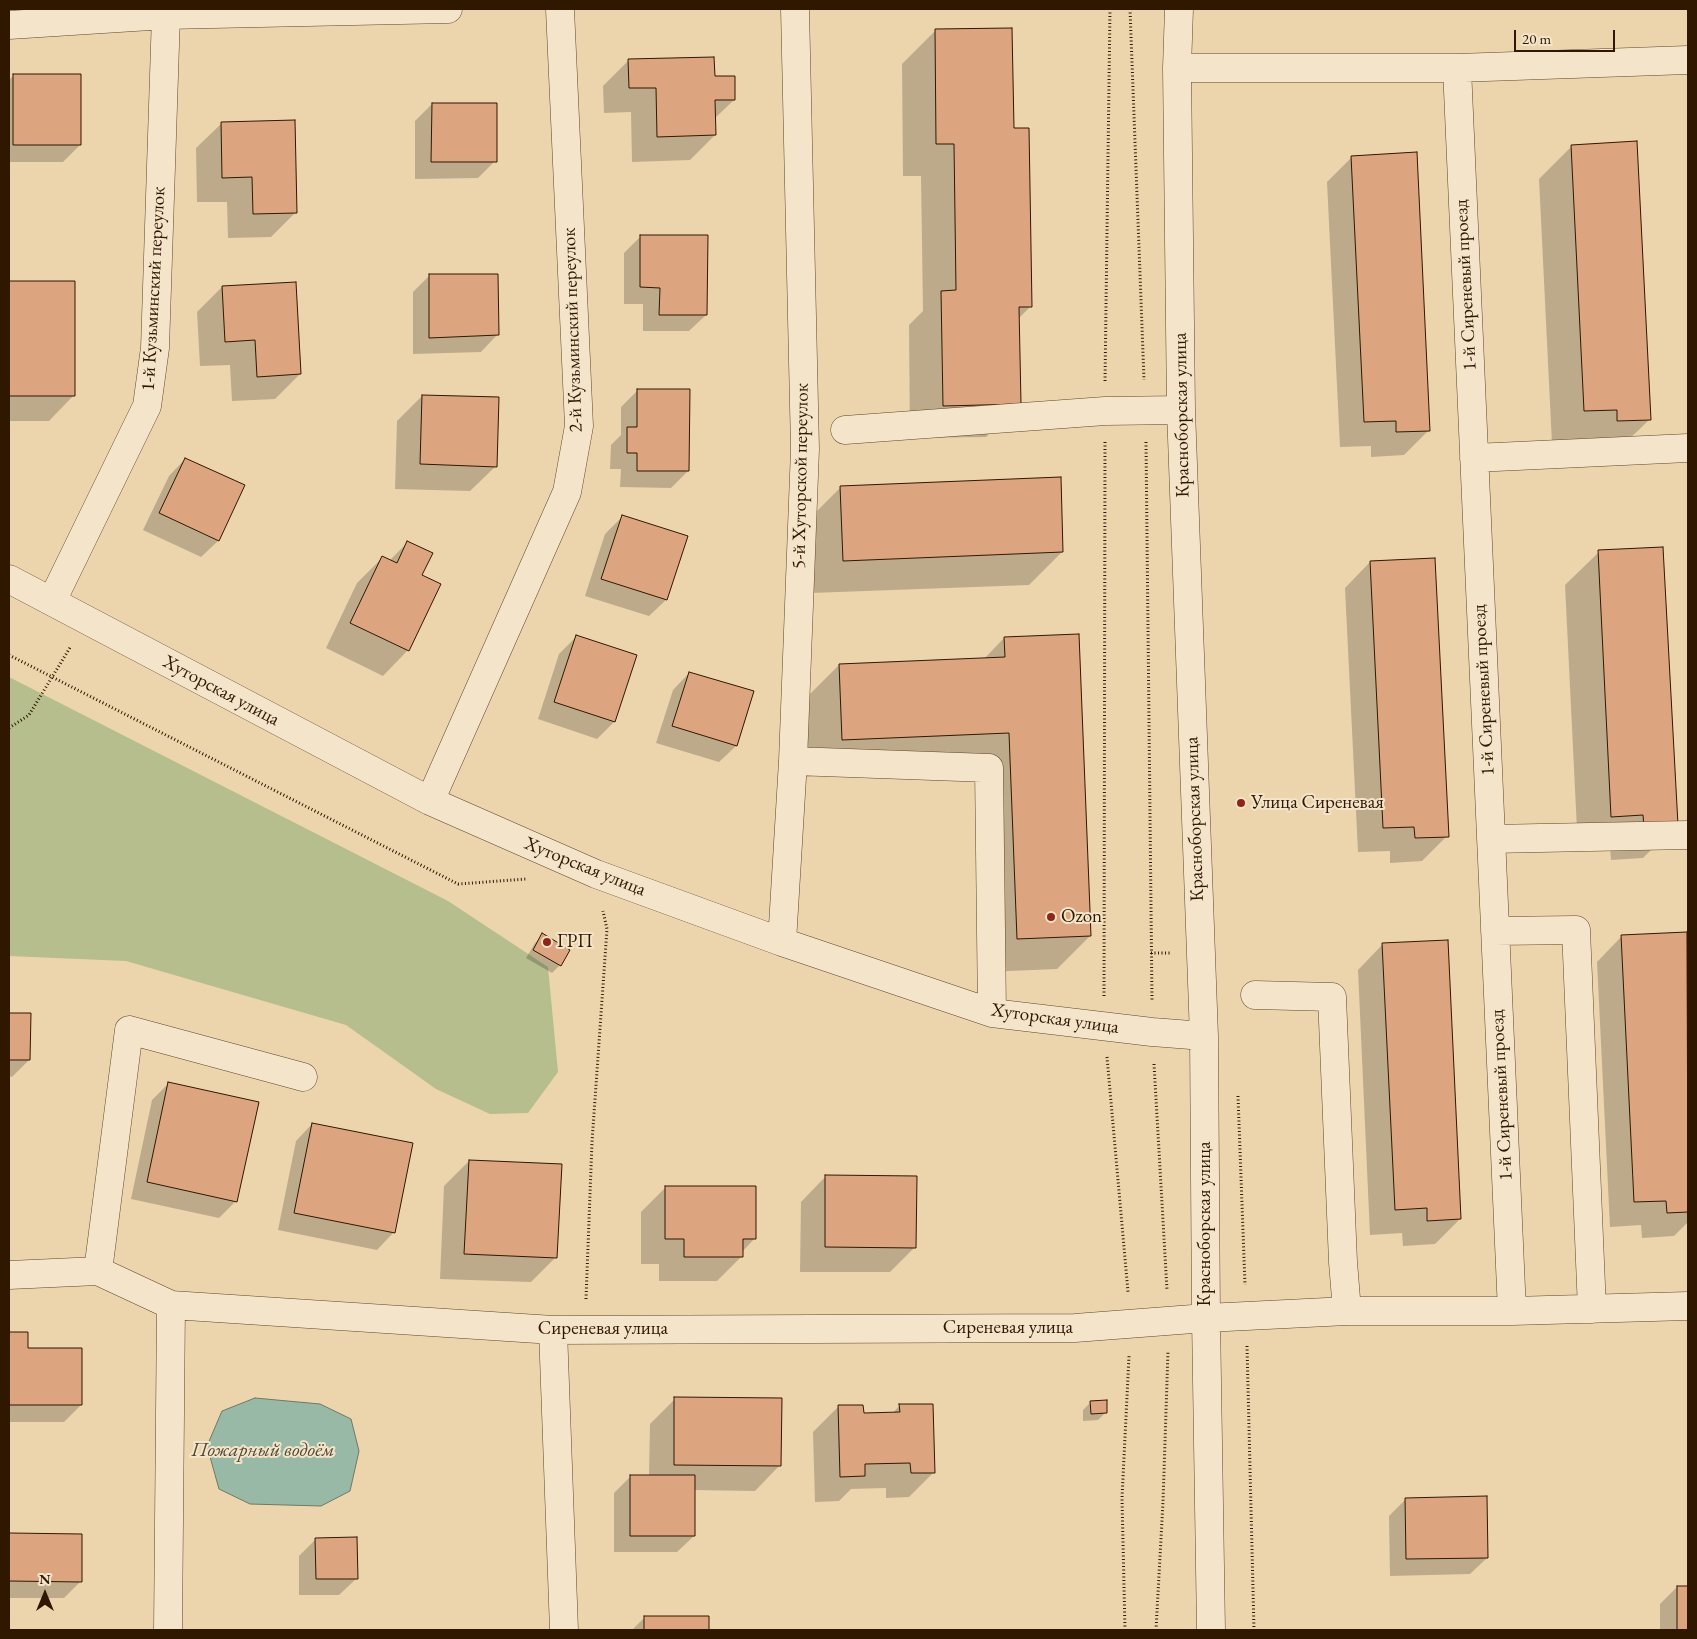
<!DOCTYPE html>
<meta charset="utf-8">
<style>
body{margin:0}
#map{position:relative;width:1697px;height:1639px;overflow:hidden;background:#ecd5ad;font-family:"EB Garamond",serif}
canvas{display:block}
.frame{position:absolute;inset:0;border:10px solid #301700;pointer-events:none}
.north{position:absolute;left:20px;top:1569px;width:50px;height:50px;-webkit-text-stroke:4px #f3e4ca;paint-order:stroke;rotate:0deg;font-size:14px;font-weight:700;line-height:20px;text-align:center;color:#301700}
.north::after{content:'';display:block;margin:auto;width:18px;height:22px;background:#301700;clip-path:polygon(50% 0,100% 100%,50% 72%,0 100%)}
.scale{position:absolute;left:1514px;top:30px;width:101px;height:22px;box-sizing:border-box;border:2px solid #301700;border-top:0;padding-left:6px;font-size:15px;line-height:18px;white-space:nowrap;color:#301700;-webkit-text-stroke:4px #f3e4ca;paint-order:stroke}
</style>
<div id="map">
<canvas width="1697" height="1639"></canvas>
<div class="frame"></div>
<div class="north">N</div>
<div class="scale">20 m</div>
</div>
<script>
const context = document.querySelector('canvas').getContext('2d');
context.lineJoin = 'round';
function fillPath(path, color) { context.fillStyle = color; context.fill(path, 'evenodd'); }
const poly = rows => new Path2D(rows.map(r => 'M' + r).join(''));
function trace(path, color, width, dash) { context.strokeStyle = color; context.lineWidth = width; context.lineCap = dash ? 'butt' : 'round'; context.setLineDash(dash || []); context.stroke(path); }
function label(font, color, halo, rows, align = 'center') {
  context.font = font + ' "EB Garamond",serif'; context.lineWidth = 4; context.setLineDash([]); context.textBaseline = 'middle'; context.strokeStyle = halo; context.fillStyle = color; for (const [text, x, y, turn = 0] of rows) {
    context.save(); context.translate(x, y); context.rotate((+turn || 0) * Math.PI / 180); context.textAlign = isNaN(turn) ? turn : align; if (halo) context.strokeText(text, 0, 0); context.fillText(text, 0, 0); context.restore();
  }
}
const green = poly([
 [9,677,448,901,548,967,558,1072,528,1113,490,1114,436,1089,346,1025,126,961,9,956]
]);
const water = poly([
 [255,1398,320,1404,351,1419,359,1451,350,1491,321,1506,250,1504,219,1489,207,1446,222,1411,255,1398]
]);
const shadow = poly([
 [935,31,1013,129,1031,306,1018,319,1019,404,986,437,910,438,909,325,923,311,921,176,903,176,902,64],
 [628,61,713,78,734,100,714,119,715,135,690,160,632,162,631,112,604,113,603,86],
 [14,75,80,145,63,162,9,162,9,80],
 [432,104,495,161,478,178,415,179,415,121],
 [222,123,296,212,271,237,228,238,227,202,197,202,196,148],
 [1572,146,1650,419,1616,452,1552,444,1539,179],
 [1352,157,1429,430,1404,455,1371,457,1371,446,1340,447,1327,182],
 [641,236,706,315,689,331,643,331,643,304,624,304,624,253],
 [429,276,497,335,481,352,413,354,413,292],
 [9,282,74,282,74,395,49,421,9,421],
 [222,287,300,374,275,399,232,401,230,365,200,366,197,312],
 [638,390,688,471,671,488,620,487,621,469,610,469,611,445,621,435,621,407],
 [422,396,496,466,470,491,395,489,397,421],
 [185,459,243,486,218,541,201,557,143,530,169,476],
 [841,487,1062,552,1029,585,811,593,808,520],
 [622,517,666,600,649,616,585,596,605,534],
 [407,543,420,576,408,650,383,676,326,648,357,583,382,558,389,561],
 [1599,552,1676,825,1643,858,1611,860,1610,848,1578,850,1565,585],
 [1370,562,1447,836,1422,861,1390,863,1390,851,1358,852,1345,588],
 [576,637,635,656,614,722,597,739,538,719,559,654],
 [1004,638,1090,936,1057,969,985,972,976,766,809,773,806,698,839,665,984,659],
 [689,673,736,746,719,762,656,743,673,690],
 [1686,934,1688,985,1688,1222,1674,1236,1642,1238,1641,1225,1610,1227,1597,962,1622,936],
 [543,935,560,965,552,973,526,958,535,943],
 [1383,944,1460,1219,1435,1244,1403,1246,1402,1233,1370,1235,1358,970],
 [9,1014,30,1014,29,1060,12,1077,9,1076],
 [169,1083,236,1201,219,1218,131,1199,152,1100],
 [312,1124,411,1144,393,1233,377,1250,278,1230,296,1141],
 [469,1161,556,1257,531,1282,440,1279,444,1186],
 [826,1176,915,1247,890,1272,800,1272,801,1202],
 [666,1187,755,1238,742,1252,742,1256,717,1281,659,1281,659,1264,641,1264,641,1212],
 [9,1334,26,1334,26,1349,81,1405,64,1422,9,1422],
 [675,1399,780,1465,755,1491,694,1490,694,1536,677,1552,614,1552,614,1493,631,1476,649,1476,650,1424],
 [1091,1402,1106,1412,1098,1420,1083,1421,1083,1410],
 [900,1405,934,1472,909,1497,886,1498,886,1488,851,1489,839,1501,815,1502,813,1432,838,1407,862,1414,892,1414],
 [1406,1499,1487,1558,1470,1574,1390,1576,1389,1516],
 [9,1535,81,1535,81,1581,64,1598,9,1598],
 [316,1539,356,1579,339,1595,299,1595,299,1556],
 [1677,1587,1688,1587,1688,1630,1660,1630,1660,1604],
 [708,1617,708,1630,632,1630,644,1618]
]);
const building = poly([
 [1012,28,1014,128,1029,128,1032,307,1019,307,1021,404,943,406,941,291,956,290,954,144,936,144,935,29,1012,28],
 [714,57,715,76,735,76,735,100,715,100,716,135,657,137,656,88,629,88,628,59,714,57],
 [13,74,81,74,81,145,13,145,13,74],
 [432,103,497,103,497,162,431,162,432,103],
 [295,120,297,213,253,214,252,177,222,178,221,122,295,120],
 [1637,141,1651,420,1617,421,1617,410,1584,411,1571,145,1637,141],
 [1417,152,1430,431,1396,432,1396,421,1364,422,1351,156,1417,152],
 [640,235,708,235,707,315,659,315,660,288,640,287,640,235],
 [429,274,498,274,499,335,429,338,429,274],
 [9,281,75,281,75,396,9,396,9,281],
 [296,282,301,374,257,377,255,340,225,342,222,286,296,282],
 [637,389,690,389,689,471,637,471,637,453,627,453,627,427,637,427,637,389],
 [422,395,499,397,497,467,420,464,422,395],
 [185,458,245,485,219,541,159,513,185,458],
 [1061,477,1063,552,843,561,840,486,1061,477],
 [622,515,688,536,667,600,601,579,622,515],
 [407,541,433,553,422,575,441,584,409,651,350,623,382,556,397,563,407,541],
 [1663,547,1678,825,1644,827,1643,815,1611,817,1598,550,1663,547],
 [1435,558,1449,837,1415,838,1414,827,1383,828,1370,561,1435,558],
 [1079,634,1091,936,1017,939,1009,733,842,740,839,664,1005,657,1004,637,1079,634],
 [576,635,637,655,615,722,554,702,576,635],
 [689,672,754,691,737,746,672,726,689,672],
 [1687,932,1688,1212,1667,1213,1666,1201,1634,1202,1621,935,1687,932],
 [542,933,570,950,561,966,533,950,542,933],
 [1448,940,1461,1219,1427,1221,1427,1208,1395,1210,1382,943,1448,940],
 [9,1013,31,1013,30,1060,9,1060,9,1013],
 [168,1082,259,1102,237,1202,147,1182,168,1082],
 [312,1123,413,1143,395,1233,294,1213,312,1123],
 [469,1160,562,1164,557,1258,464,1254,469,1160],
 [825,1175,917,1176,916,1248,825,1247,825,1175],
 [665,1186,756,1186,756,1239,743,1239,743,1257,684,1257,684,1239,665,1239,665,1186],
 [9,1332,28,1332,28,1348,82,1348,82,1405,9,1405,9,1332],
 [674,1397,782,1398,781,1466,674,1465,674,1397],
 [1107,1400,1107,1413,1091,1414,1090,1401,1107,1400],
 [899,1404,933,1404,935,1473,911,1473,910,1463,865,1464,865,1476,840,1477,838,1405,863,1405,864,1413,900,1412,899,1404],
 [630,1475,695,1475,695,1536,630,1536,630,1475],
 [1487,1496,1488,1558,1406,1559,1405,1498,1487,1496],
 [9,1533,82,1534,82,1582,9,1581,9,1533],
 [357,1537,358,1579,316,1579,315,1538,357,1537],
 [1677,1586,1688,1586,1688,1630,1677,1630,1677,1586],
 [644,1616,709,1616,709,1630,644,1630,644,1616]
]);
const path = poly([
 [1130,9,1144,380],
 [1105,381,1110,9],
 [1146,442,1152,1000],
 [9,655,458,884,526,879],
 [9,728,29,715,71,646],
 [1151,953,1171,953],
 [1104,996,1105,442],
 [1107,1057,1128,1292],
 [1154,1064,1167,1290],
 [1238,1096,1245,1285],
 [586,1299,592,1142,607,929,603,911],
 [1247,1346,1254,1630],
 [1125,1630,1122,1498,1129,1356],
 [1156,1630,1163,1502,1168,1351]
]);
const minor = poly([
 [1179,9,1177,68,1181,410,1204,1036,1206,1318,1211,1630],
 [9,25,166,15,448,9],
 [1177,68,1457,68,1688,60],
 [1457,68,1512,1311],
 [845,430,1105,411,1181,410],
 [1474,458,1688,448],
 [9,579,430,801,596,874,782,942,992,1013,1152,1032,1204,1036],
 [52,601,147,406,155,348,166,15],
 [793,761,989,768,992,1013],
 [430,801,567,492,579,426,560,9],
 [1491,839,1688,835],
 [1495,931,1576,930,1592,1309],
 [782,942,793,761,805,449,795,9],
 [1255,995,1332,997,1343,1262,1347,1311],
 [98,1271,129,1030,303,1077],
 [9,1275,98,1271,171,1305,553,1330,1075,1328,1206,1318,1347,1311,1512,1311,1688,1306],
 [553,1330,564,1630],
 [168,1630,171,1305]
]);
const markers = [
 [1241,803,5,"#8f2418"],
 [1051,917,5,"#8f2418"],
 [547,942,5,"#8f2418"]
];
const streetNames = [
 ["1-й Сиреневый проезд",1466,285,-93],
 ["1-й Кузьминский переулок",154,289,-87],
 ["2-й Кузьминский переулок",573,330,-92],
 ["Красноборская улица",1182,415,-91],
 ["5-й Хуторской переулок",801,476,-89],
 ["1-й Сиреневый проезд",1484,690,-93],
 ["Хуторская улица",221,691,28],
 ["Красноборская улица",1195,819,-92],
 ["Хуторская улица",585,867,22],
 ["Хуторская улица",1055,1019,8],
 ["1-й Сиреневый проезд",1502,1095,-93],
 ["Красноборская улица",1205,1224,-90],
 ["Сиреневая улица",1008,1328],
 ["Сиреневая улица",603,1329]
];
const poiNames = [
 ["Улица Сиреневая",1251,803],
 ["Ozon",1061,917],
 ["ГРП",557,942]
];
const waterNames = [
 ["Пожарный водоём",263,1451]
];
fillPath(green, '#b5be8c');
fillPath(water, '#99b9a7');
trace(water, '#6f7864', 1);
fillPath(shadow, '#0003');
fillPath(building, '#dca57f');
trace(building, '#301700', 1);
trace(minor, '#5f462b', 29);
trace(path, '#301700', 3, [1, 2.5]);
trace(minor, '#f3e4ca', 28);
for (const [x, y, r, color] of markers) { const dot = new Path2D(); dot.arc(x, y, r, 0, 2 * Math.PI); context.fillStyle = color; context.fill(dot); trace(dot, '#f3e4ca', 2); }
label('19px', '#301700', '#f3e4ca', streetNames);
label('19px', '#301700', '#f3e4ca', poiNames, 'left');
label('italic 20px', '#504832', '#f3e4ca', waterNames);
</script>
